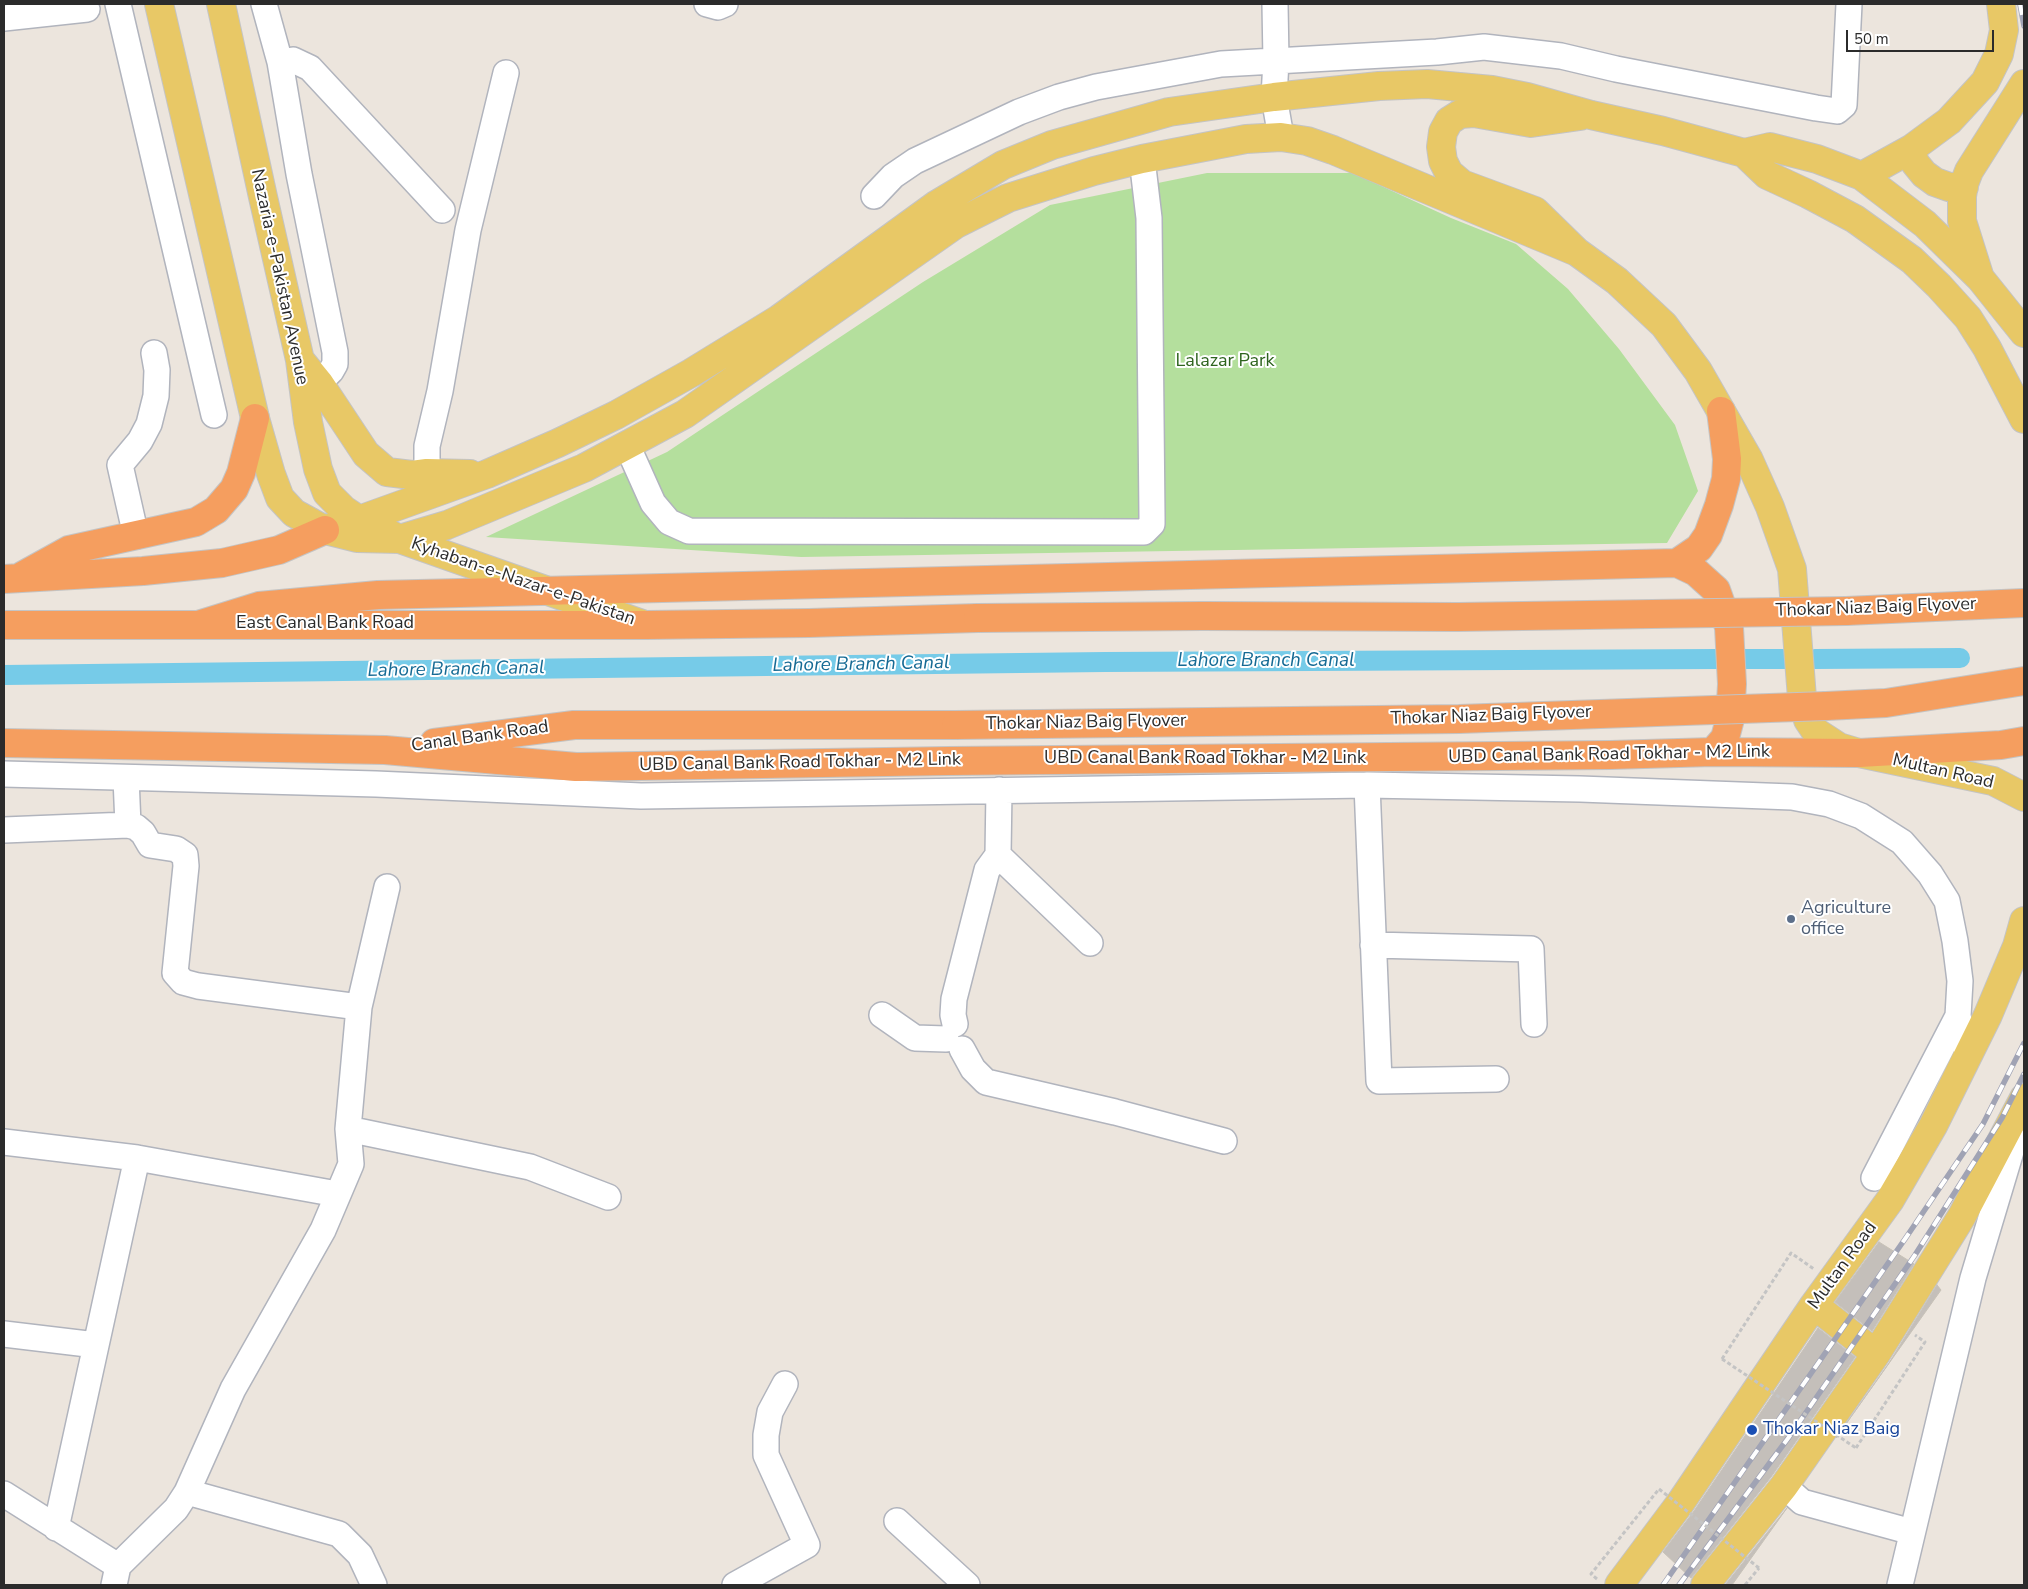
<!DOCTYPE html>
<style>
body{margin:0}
#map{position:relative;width:2028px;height:1589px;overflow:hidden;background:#ece5dd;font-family:"Nunito Sans",sans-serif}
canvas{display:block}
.frame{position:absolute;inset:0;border:5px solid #2b2b2b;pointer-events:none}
.scale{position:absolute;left:1846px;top:30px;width:148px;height:22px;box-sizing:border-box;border:2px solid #2b2b2b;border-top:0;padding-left:6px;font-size:15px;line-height:18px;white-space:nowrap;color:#2b2b2b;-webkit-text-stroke:4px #fff;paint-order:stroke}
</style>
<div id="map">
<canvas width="2028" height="1589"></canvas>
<div class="frame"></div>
<div class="scale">50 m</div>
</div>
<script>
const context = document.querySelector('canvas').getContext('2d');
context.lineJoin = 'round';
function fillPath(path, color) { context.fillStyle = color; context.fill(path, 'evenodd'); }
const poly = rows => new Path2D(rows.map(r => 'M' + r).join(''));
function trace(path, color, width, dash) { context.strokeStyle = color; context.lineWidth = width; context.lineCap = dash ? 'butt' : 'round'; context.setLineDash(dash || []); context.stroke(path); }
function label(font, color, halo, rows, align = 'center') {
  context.font = font + ' "Nunito Sans",sans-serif'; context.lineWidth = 4; context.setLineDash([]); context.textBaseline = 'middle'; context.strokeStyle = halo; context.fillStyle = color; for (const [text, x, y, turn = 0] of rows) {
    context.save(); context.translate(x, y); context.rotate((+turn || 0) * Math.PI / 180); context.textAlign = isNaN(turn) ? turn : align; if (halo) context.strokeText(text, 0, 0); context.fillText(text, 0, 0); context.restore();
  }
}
const green = poly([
 [1207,173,1353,173,1451,218,1516,244,1568,289,1619,349,1675,425,1698,491,1667,543,801,557,486,537,667,452,923,282,1050,205]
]);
const canal = poly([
 [1741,659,1791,659],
 [1815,659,1960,658],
 [4,675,1105,662,1718,659]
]);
const building = poly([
 [1879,1242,1914,1264,1872,1331,1835,1302,1879,1242],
 [1937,1285,1941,1290,1836,1438,1889,1363,1937,1285],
 [1818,1328,1855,1357,1771,1477,1691,1578,1663,1552,1694,1511,1818,1328],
 [1787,1508,1732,1585,1725,1585,1787,1508]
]);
const path = poly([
 [1722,1359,1791,1253,1814,1269],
 [1856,1448,1925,1342,1915,1335],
 [1597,1579,1591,1574,1659,1489],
 [1745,1585,1759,1568]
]);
const minor = poly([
 [118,4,214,415],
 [264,4,280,62,299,174,335,352,335,364,331,371,319,383],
 [707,4,718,7,725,4],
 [1275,4,1276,61,1274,97,1281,137],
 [4,18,87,9],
 [280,62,293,60,310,68,442,210],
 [874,196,893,176,915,161,1019,112,1059,97,1096,87,1221,64,1437,52,1484,47,1561,56,1616,69,1816,108,1837,111,1844,105,1849,4],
 [627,445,653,503,669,522,689,531,1144,532,1152,524,1152,517,1149,218,1142,159],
 [427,473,427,446,440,391,468,230,506,73],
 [136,536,120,465,140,441,149,424,156,396,157,370,154,353],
 [4,774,376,784,641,796,1367,785,1580,789,1792,797,1829,804,1861,816,1902,842,1930,874,1947,901,1955,941,1960,981,1958,1016,1968,1055],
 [126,778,128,825],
 [1367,785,1379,1081,1496,1079],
 [4,830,128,825,136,827,143,833,150,845,176,849,185,855,186,866,175,973,183,982,198,986,359,1007],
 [998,855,1090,943],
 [1373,945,1531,949,1534,1024],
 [882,1015,915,1038,946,1039],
 [955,1024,953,1015,954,999,987,870,998,855,999,790],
 [962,1049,973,1069,986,1082,1115,1112,1224,1141],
 [348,1129,530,1167,608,1197],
 [4,1142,137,1158,337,1194],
 [1874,1178,1958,1016],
 [4,1334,96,1345],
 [1784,1486,1802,1502,1912,1532],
 [187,1492,339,1534,360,1555,374,1585],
 [4,1494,118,1566],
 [897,1521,967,1585],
 [56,1528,137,1158],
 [114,1585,118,1566,176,1509,187,1492,233,1389,323,1230,351,1164,348,1129,359,1007,387,887],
 [735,1585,807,1545,766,1455,766,1435,770,1412,785,1384],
 [1900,1585,1973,1278,2012,1148,2018,1119]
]);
const major = poly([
 [159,4,255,418,271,474,280,498,294,513,325,530,357,538,400,539,447,525,584,468,685,414,956,224,1008,198,1094,171,1142,159,1246,139,1281,137,1307,141,1333,150,1577,252],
 [221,4,263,197,300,360,308,422,318,469,327,493,344,510,359,520,400,539,642,624],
 [1580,116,1531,123,1474,113,1460,114,1449,121,1443,132,1441,147,1443,161,1449,173,1462,184,1535,211,1577,252,1617,281,1664,325,1698,371,1749,460,1770,507,1792,569,1802,698,1808,720,1816,732,1839,747,1859,753,1993,781,2024,797],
 [1911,149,1915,163,1924,174,1935,182,1949,187,1964,187],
 [1744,153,1770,147,1817,159,1862,176,1925,224,1980,278,2024,333],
 [1862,176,1911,149,1949,121,1985,82,1999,54,2004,30,2001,4],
 [1979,275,1962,221,1962,196,1964,184,1969,171,2024,84],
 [301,361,319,383,366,454,387,472,412,475,427,473,470,474],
 [326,529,359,520,487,474,558,443,616,415,691,373,779,319,936,205,1003,165,1052,145,1169,112,1274,97,1379,86,1427,84,1492,90,1527,97,1591,115,1663,131,1744,153,1767,175,1808,194,1855,219,1912,260,1939,286,1968,318,1987,348,2024,419],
 [1814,1305,1876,1354],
 [1619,1585,1681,1502,1814,1305,1890,1200,1933,1126,1988,1015,2017,946,2024,921],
 [1705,1585,1784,1486,1876,1354,1962,1216,2024,1098]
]);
const highway = poly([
 [1677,563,1699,548,1708,535,1719,505,1726,479,1727,459,1721,411],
 [22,576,69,550,196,522,216,510,234,489,241,473,255,418],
 [4,579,143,571,222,563,279,550,325,530],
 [1846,611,2024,603],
 [201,624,259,606,378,595,1677,563,1696,572,1716,590,1729,627,1732,684,1730,719,1725,738,1713,752],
 [4,625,646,625,809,623,978,618],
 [1826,706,1886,703,2024,681],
 [4,743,385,750,576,767,948,761,1610,755,1713,752,1859,753,2001,745,2024,741],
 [434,743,574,725,956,725]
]);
const rail = poly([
 [2020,4,2024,26],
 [1663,1585,1905,1239,1983,1124,2024,1043],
 [1679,1585,1789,1437,1915,1255,2002,1118,2024,1074]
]);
const pathBridge = poly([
 [1722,1359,1856,1448],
 [1659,1489,1759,1568]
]);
const highwayBridge = poly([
 [978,618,1202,616,1458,617,1846,611],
 [956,725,1459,719,1826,706]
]);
const markers = [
 [1791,919,5,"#5c6f8a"],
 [1752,1430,6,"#1a4fb4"]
];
const streetNames = [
 ["Nazaria-e-Pakistan Avenue",279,277,78],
 ["Kyhaban-e-Nazar-e-Pakistan",523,582,19],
 ["Thokar Niaz Baig Flyover",1876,608,-2],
 ["East Canal Bank Road",325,624],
 ["Thokar Niaz Baig Flyover",1491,716,-2],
 ["Thokar Niaz Baig Flyover",1086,723,-1],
 ["Canal Bank Road",480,737,-8],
 ["UBD Canal Bank Road Tokhar - M2 Link",1609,755,-1],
 ["UBD Canal Bank Road Tokhar - M2 Link",1205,759],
 ["UBD Canal Bank Road Tokhar - M2 Link",800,763,-1],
 ["Multan Road",1943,772,13],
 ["Multan Road",1843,1266,-54]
];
const parkNames = [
 ["Lalazar Park",1225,362]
];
const serviceNames = [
 ["Agriculture",1801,909],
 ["office",1801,930]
];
const transitNames = [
 ["Thokar Niaz Baig",1763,1430]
];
const waterNames = [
 ["Lahore Branch Canal",1266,661],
 ["Lahore Branch Canal",861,665,-1],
 ["Lahore Branch Canal",456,670,-1]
];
fillPath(green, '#b4df9d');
trace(canal, '#76cbe8', 20);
fillPath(building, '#c4bfba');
trace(building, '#c7c1b7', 1);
trace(minor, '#b1b4bd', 28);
trace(major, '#c4c4c4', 30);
trace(highway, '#c4c4c4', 30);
trace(path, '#c4c4c4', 3, [4, 2.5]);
trace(minor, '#fff', 25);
trace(major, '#e8c866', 28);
trace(highway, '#f59e5f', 28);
trace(rail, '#a0a3b4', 5.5);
trace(rail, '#fff', 4, [11]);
trace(highwayBridge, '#c4c4c4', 30, []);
trace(pathBridge, '#c4c4c4', 3, [4, 2.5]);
trace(highwayBridge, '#f59e5f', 28);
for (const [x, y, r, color] of markers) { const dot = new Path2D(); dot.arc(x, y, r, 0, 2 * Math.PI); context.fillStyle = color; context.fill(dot); trace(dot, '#fff', 2); }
label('18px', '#2b2b2b', '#fff', streetNames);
label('18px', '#2e641e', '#fff', parkNames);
label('18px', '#4e5e75', '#fff', serviceNames, 'left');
label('18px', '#164399', '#fff', transitNames, 'left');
label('italic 19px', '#156a94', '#fff', waterNames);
</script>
